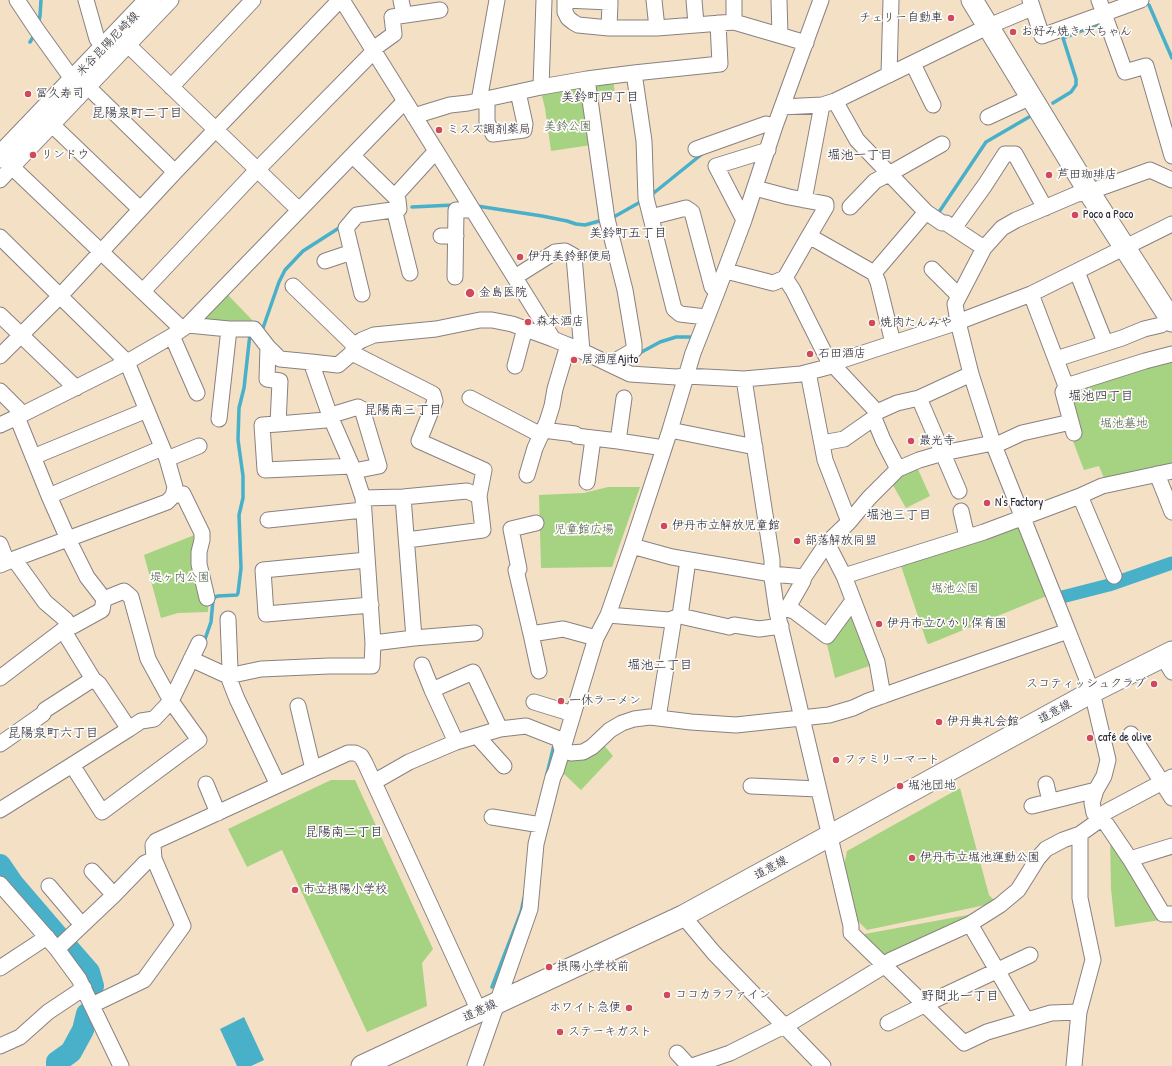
<!DOCTYPE html>
<meta charset="utf-8">
<style>
body{margin:0}
canvas{display:block;background:#f3e0c5}
</style>
<canvas width="1172" height="1066"></canvas>
<script>
const context = document.querySelector('canvas').getContext('2d');
context.lineJoin = 'round';
function fillPath(path, color) { context.fillStyle = color; context.fill(path, 'evenodd'); }
const poly = rows => new Path2D(rows.map(r => 'M' + r).join(''));
function trace(path, color, width, dash) { context.strokeStyle = color; context.lineWidth = width; context.lineCap = dash ? 'butt' : 'round'; context.setLineDash(dash || []); context.stroke(path); }
function label(font, color, halo, rows, align = 'center') {
  context.font = font + ' "Patrick Hand","Klee One",sans-serif'; context.lineWidth = 3.5; context.setLineDash([]); context.textBaseline = 'middle'; context.strokeStyle = halo; context.fillStyle = color; for (const [text, x, y, turn = 0] of rows) {
    context.save(); context.translate(x, y); context.rotate((+turn || 0) * Math.PI / 180); context.textAlign = isNaN(turn) ? turn : align; if (halo) context.strokeText(text, 0, 0); context.fillText(text, 0, 0); context.restore();
  }
}
const green = poly([
 [613,80,615,93,594,97,595,83],
 [578,86,583,88,591,145,551,151,545,108,541,92],
 [228,295,256,324,203,321],
 [1172,357,1172,466,1104,478,1099,466,1084,470,1071,436,1067,391],
 [916,465,930,496,906,508,890,480],
 [608,487,640,487,612,567,541,568,539,495,584,493],
 [1017,525,1022,527,1049,595,929,644,927,643,900,563],
 [197,534,210,581,208,612,178,613,161,618,144,555],
 [849,612,872,665,835,678,826,640],
 [603,744,613,756,581,790,561,771,564,761],
 [331,780,355,780,433,949,422,963,427,1006,367,1032,282,850,247,867,228,829],
 [960,788,989,895,994,900,990,904,867,930,857,920,844,866,847,851],
 [1110,837,1160,920,1115,927,1111,889],
 [973,914,887,958,859,935]
]);
const water = poly([
 [244,1017,264,1060,251,1066,237,1066,220,1029]
]);
const stream = poly([
 [1149,5,1172,58],
 [38,25,40,16,41,0],
 [30,42,35,34],
 [1053,103,1071,92,1076,85,1076,79,1063,38,1096,25],
 [650,196,702,154],
 [477,206,542,216,567,221,576,224,585,225,603,220],
 [412,207,454,205],
 [939,212,986,142,1029,117],
 [612,218,642,201],
 [259,330,263,328,279,282,285,270,303,251,342,226],
 [638,354,660,342,676,337,690,337],
 [204,642,211,622,213,600,215,597,218,596,237,595,238,593,241,568,239,515,243,498,243,476,238,440,239,408,244,388,250,334,251,334],
 [547,774,554,745],
 [492,987,521,912,524,898]
]);
const canal = poly([
 [1062,597,1109,585,1172,563]
]);
const river = poly([
 [0,865,13,884,61,940],
 [68,948,89,972,93,986],
 [57,1066,57,1062,71,1052,83,1030,87,1014]
]);
const street = poly([
 [17,0,37,30,73,80],
 [86,0,97,39,107,46],
 [171,0,12,167,182,329],
 [342,0,405,101],
 [401,0,404,15],
 [565,0,565,12,568,18,573,22,578,25,609,28,657,28,734,22,806,43],
 [565,0,610,2,609,28],
 [654,0,657,28],
 [694,0,696,24],
 [734,0,734,22],
 [779,0,780,35],
 [1030,0,1042,36,1141,0],
 [1099,0,1125,72,1146,66,1172,156],
 [122,37,128,45,299,210],
 [913,64,933,105],
 [634,73,644,141,646,198,674,309,680,314,706,317],
 [889,75,891,0],
 [82,79,88,87,175,172],
 [587,79,607,219,625,290,634,344,634,350,610,364],
 [171,87,253,0],
 [541,87,544,0],
 [487,99,487,122,493,134,524,130,525,124,518,92],
 [479,101,497,0],
 [835,101,989,26,1032,8],
 [782,107,822,105,835,101,857,140,926,212,942,223,946,223,984,248,1002,228,1016,220,1077,194,1089,192,1150,170,1172,180],
 [414,116,450,105,468,103,541,87,587,79,634,73,720,64,718,23],
 [988,117,1031,97],
 [46,119,140,209],
 [696,149,766,124,775,126],
 [353,156,398,200,399,209,357,215,346,228,362,294],
 [0,180,12,167],
 [755,188,789,197,826,204,826,207,809,236,874,273],
 [395,196,436,151],
 [804,200,822,105],
 [850,207,875,181,889,174,942,144],
 [394,209,410,273],
 [651,217,686,208,692,212,712,287,717,292],
 [744,220,716,166,768,150],
 [954,228,985,185,1005,154,1015,154,1045,208],
 [441,236,456,236],
 [0,237,127,362,167,459,175,487,173,496,167,502,14,559],
 [984,248,955,304,958,322,971,374,993,443,1068,631],
 [325,261,352,252],
 [932,269,959,296],
 [726,271,773,283,785,278,793,290,830,364,835,367,877,412],
 [1077,272,1105,342],
 [455,277,456,210,472,210],
 [515,277,555,252,565,251,574,256,582,351],
 [785,278,809,236],
 [293,286,354,345],
 [143,291,257,170,373,52,376,47,394,34,392,17,440,10],
 [1031,294,1066,386],
 [0,315,76,388],
 [188,325,229,329,254,329,268,347,280,359,311,362,330,416,354,471,363,498,373,643,372,666,329,666,261,669,228,676,230,669,228,619],
 [172,336,197,393],
 [893,343,878,282,874,273,926,212],
 [268,347,267,379,280,381,278,424,262,425,265,470,352,466],
 [352,353,433,394,435,401,419,441,484,470,479,496,483,530,407,540],
 [0,356,60,296,175,172,335,5,341,0],
 [1056,359,1122,338,1144,329,1161,325,1170,319],
 [311,362,338,365,352,353,354,345,362,340,374,335,436,329,480,320,492,320,512,324,553,339],
 [515,366,525,328],
 [808,372,825,460,849,522],
 [744,379,772,560,772,578,777,612,851,926,851,933,964,1043,987,1032,1051,1013,1079,1012],
 [0,391,18,409,17,417,49,496,68,539,87,577,104,599,124,591,131,597,148,659,171,701,199,740,102,812,72,765,129,729,99,684,93,679,45,710,43,714,0,744],
 [470,398,541,435],
 [919,398,959,491],
 [874,418,883,440,898,469],
 [219,419,229,329],
 [278,424,326,420,335,414,358,407,362,409,379,466,354,471],
 [0,425,17,417,127,362,172,336,188,325,405,101,553,339,582,351,630,374,676,377,686,376,744,379,801,374,828,367,830,364,958,322,1031,294,1172,224],
 [543,430,575,434,576,436,618,441,664,448],
 [670,430,755,447],
 [1074,433,1063,392,1066,386,1145,361,1172,354],
 [618,441,624,398],
 [822,443,844,439,874,418,877,412,897,403,919,398,971,374],
 [994,446,1022,433,1071,422],
 [33,457,147,410],
 [167,459,199,446],
 [1157,474,1172,512],
 [527,475,535,448,547,422,552,406,555,389,568,345],
 [587,482,593,439],
 [49,496,162,448],
 [173,496,183,494,202,533,202,540,199,552,199,564,207,598],
 [1080,496,1114,576],
 [403,497,414,638],
 [363,498,403,497,467,491,479,496],
 [961,511,967,537],
 [268,520,363,510],
 [536,523,511,529,519,569,516,570,531,634,563,629,596,638],
 [827,543,844,576,877,662,883,696],
 [0,544,7,562],
 [632,546,672,557,772,574,804,577],
 [367,560,263,570,266,614,371,605],
 [0,565,14,559,45,602,66,620,67,625,63,630,93,679],
 [844,576,984,532,1080,496,1102,486,1172,471],
 [787,609,794,611,827,636,852,602],
 [777,612,787,609,803,581,804,577,827,543,849,522,869,498,898,469,919,460,943,453,993,443],
 [608,615,669,620,680,616,729,627,734,625,759,629,781,626],
 [680,616,688,560],
 [67,625,73,626,102,610,104,599],
 [531,634,539,671],
 [373,643,414,638,475,633],
 [1163,657,1172,672],
 [191,659,228,676,237,699,278,785],
 [422,665,432,690],
 [0,678,63,630],
 [534,702,573,714],
 [298,706,313,769],
 [658,718,673,624,669,620],
 [129,729,141,721,154,719,171,701,199,643],
 [1131,734,1172,798],
 [477,736,504,766],
 [456,742,432,690,473,672,500,729],
 [374,782,409,762,456,742,500,729,526,726,559,739,562,750,571,753,583,752,592,747,610,730,622,723,634,719,650,717,691,722,736,725,829,715,853,708,868,701,927,680,1068,631,1092,692,1108,760,1104,776,1096,790,1092,803,1094,813,1107,825,1130,859,1163,914,1172,914],
 [206,784,218,813],
 [1046,784,1050,801],
 [751,786,818,789],
 [1032,806,1096,790],
 [0,810,72,765],
 [492,817,541,825],
 [1130,859,1172,846],
 [92,871,114,895],
 [0,884,57,949,79,979,121,1066],
 [49,886,82,925],
 [683,916,714,953,823,1066],
 [970,924,1026,1020],
 [57,949,114,895,145,863,154,859],
 [0,968,47,937],
 [92,1005,144,980,183,926,154,859,153,845,156,841,348,753,355,753,361,756,365,763,479,1011],
 [888,1023,924,1005,1030,955],
 [0,1046,20,1037,48,1012,84,988],
 [677,1053,689,1066],
 [475,1066,530,909,536,844,553,777,556,771,596,638,608,615,632,546,670,430,693,353,717,292,744,220,775,126,821,0],
 [692,1066,730,1053,792,1022,884,966,891,960,970,924,1000,905,1018,890,1038,858,1046,849,1063,840,1080,834,1101,819,1106,812,1172,777],
 [1074,1066,1079,1012,1093,960,1080,898,1080,834]
]);
const secondary = poly([
 [972,0,1089,192,1172,321],
 [0,157,150,0],
 [362,1066,683,916,1092,692,1172,652]
]);
const markers = [
 [951,18,4,"#d1495b"],
 [1013,32,4,"#d1495b"],
 [28,94,4,"#d1495b"],
 [439,130,4,"#d1495b"],
 [33,155,4,"#d1495b"],
 [1049,175,4,"#d1495b"],
 [1075,215,4,"#d1495b"],
 [520,257,4,"#d1495b"],
 [470,293,5,"#d1495b"],
 [528,322,4,"#d1495b"],
 [872,323,4,"#d1495b"],
 [810,354,4,"#d1495b"],
 [574,360,4,"#d1495b"],
 [911,441,4,"#d1495b"],
 [987,503,4,"#d1495b"],
 [664,526,4,"#d1495b"],
 [797,541,4,"#d1495b"],
 [879,624,4,"#d1495b"],
 [1154,684,4,"#d1495b"],
 [561,701,4,"#d1495b"],
 [939,722,4,"#d1495b"],
 [1090,738,4,"#d1495b"],
 [836,760,4,"#d1495b"],
 [900,786,4,"#d1495b"],
 [912,858,4,"#d1495b"],
 [295,890,4,"#d1495b"],
 [549,967,4,"#d1495b"],
 [667,995,4,"#d1495b"],
 [629,1008,4,"#d1495b"],
 [560,1032,4,"#d1495b"]
];
const poiNames = [
 ["チェリー自動車",943,18,"right"],
 ["お好み焼き 大ちゃん",1021,32],
 ["冨久寿司",36,94],
 ["ミスズ調剤薬局",447,130],
 ["リンドウ",41,155],
 ["芦田珈琲店",1057,175],
 ["Poco a Poco",1083,215],
 ["伊丹美鈴郵便局",528,257],
 ["金島医院",479,293],
 ["森本酒店",536,322],
 ["焼肉たんみや",880,323],
 ["石田酒店",818,354],
 ["居酒屋Ajito",582,360],
 ["最光寺",919,441],
 ["N's Factory",995,503],
 ["伊丹市立解放児童館",672,526],
 ["部落解放同盟",805,541],
 ["伊丹市立ひかり保育園",887,624],
 ["スコティッシュクラブ",1146,684,"right"],
 ["一休ラーメン",569,701],
 ["伊丹典礼会館",947,722],
 ["café de olive",1098,738],
 ["ファミリーマート",844,760],
 ["堀池団地",908,786],
 ["伊丹市立堀池運動公園",920,858],
 ["市立摂陽小学校",303,890],
 ["摂陽小学校前",557,967],
 ["ココカラファイン",675,995],
 ["ホワイト急便",621,1008,"right"],
 ["ステーキガスト",568,1032]
];
const streetNames = [
 ["米谷昆陽尼崎線",108,44,-46],
 ["道意線",1055,712,-29],
 ["道意線",771,868,-29],
 ["道意線",480,1011,-25]
];
const parkNames = [
 ["美鈴公園",568,127],
 ["堀池墓地",1124,424],
 ["児童館広場",584,530],
 ["堤ヶ内公園",180,578],
 ["堀池公園",955,589]
];
const neighbourhoodNames = [
 ["美鈴町四丁目",600,98],
 ["昆陽泉町二丁目",137,114],
 ["堀池一丁目",860,156],
 ["美鈴町五丁目",628,234],
 ["堀池四丁目",1101,397],
 ["昆陽南三丁目",403,411],
 ["堀池三丁目",899,516],
 ["堀池二丁目",660,666],
 ["昆陽泉町六丁目",53,734],
 ["昆陽南二丁目",344,833],
 ["野間北一丁目",960,997]
];
fillPath(green, '#a5d381');
fillPath(water, '#49b0c9');
trace(stream, '#49b0c9', 3.5);
trace(canal, '#49b0c9', 13);
trace(river, '#49b0c9', 22);
trace(street, '#8a8180', 17);
trace(secondary, '#8a8180', 23);
trace(street, '#fff', 15);
trace(secondary, '#fff', 21);
for (const [x, y, r, color] of markers) { const dot = new Path2D(); dot.arc(x, y, r, 0, 2 * Math.PI); context.fillStyle = color; context.fill(dot); trace(dot, '#fdfcf7', 1.5); }
label('12px', '#22223b', '#fdfcf7', poiNames, 'left');
label('12px', '#22223b', '#fdfcf7', streetNames);
label('12px', '#506054', '#fdfcf7', parkNames);
label('13px', '#22223b', '#fdfcf7', neighbourhoodNames);
</script>
